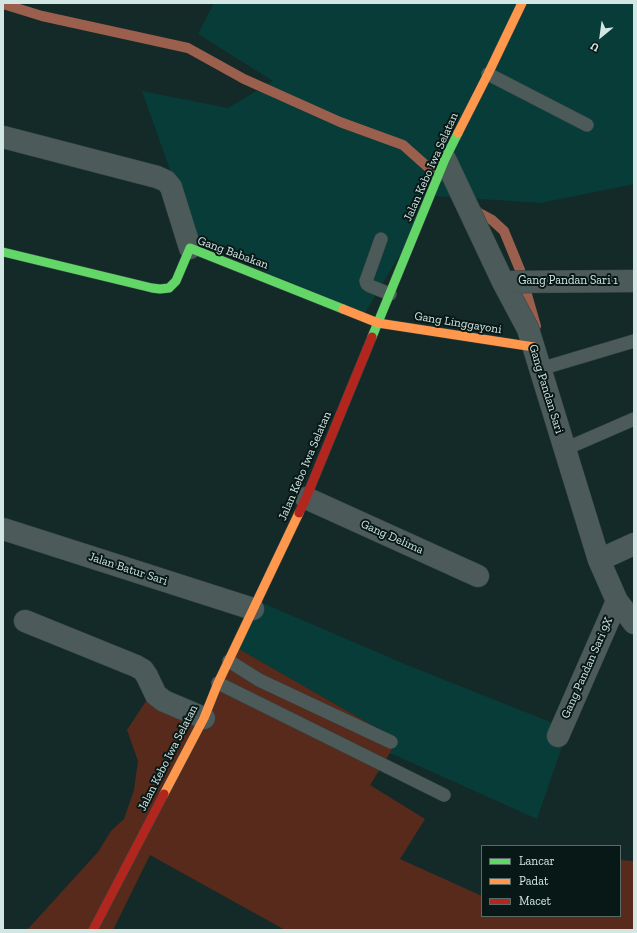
<!DOCTYPE html>
<style>
body{margin:0}
#map{position:relative;width:637px;height:933px;overflow:hidden;background:#142a28;font-family:"Zilla Slab",serif}
canvas{display:block}
.frame{position:absolute;inset:0;border:4px solid #d2e7e4;pointer-events:none}
.legend{position:absolute;left:481px;top:845px;width:140px;height:72px;box-sizing:border-box;background:#081816;border:1px solid #596b68;margin:0;padding:5px 7px;list-style:none;font-size:12px;color:#d2e7e4}
.legend li{display:flex;align-items:center;gap:8px;height:20px}
.legend b{width:20px;border:1px solid #596b68}
.north{position:absolute;left:581px;top:16px;width:40px;height:40px;-webkit-text-stroke:3px #081816;paint-order:stroke;rotate:209deg;font-size:11px;font-weight:700;line-height:16px;text-align:center;color:#d2e7e4}
.north::after{content:'';display:block;margin:auto;width:14px;height:18px;background:#d2e7e4;clip-path:polygon(50% 0,100% 100%,50% 72%,0 100%)}
</style>
<div id="map">
<canvas width="637" height="933"></canvas>
<div class="frame"></div>
<ul class="legend">
<li><b style="height:5px;background:#63d668"></b>Lancar</li>
<li><b style="height:5px;background:#ff974d"></b>Padat</li>
<li><b style="height:5px;background:#b3261e"></b>Macet</li>
</ul>
<div class="north">U</div>
</div>
<script>
const context = document.querySelector('canvas').getContext('2d');
context.lineJoin = 'round';
function fillPath(path, color) { context.fillStyle = color; context.fill(path, 'evenodd'); }
const poly = rows => new Path2D(rows.map(r => 'M' + r).join(''));
function trace(path, color, width, dash) { context.strokeStyle = color; context.lineWidth = width; context.lineCap = dash ? 'butt' : 'round'; context.setLineDash(dash || []); context.stroke(path); }
function label(font, color, halo, rows, align = 'center') {
  context.font = font + ' "Zilla Slab",serif'; context.lineWidth = 4; context.setLineDash([]); context.textBaseline = 'middle'; context.strokeStyle = halo; context.fillStyle = color; for (const [text, x, y, turn = 0] of rows) {
    context.save(); context.translate(x, y); context.rotate((+turn || 0) * Math.PI / 180); context.textAlign = isNaN(turn) ? turn : align; if (halo) context.strokeText(text, 0, 0); context.fillText(text, 0, 0); context.restore();
  }
}
const built = poly([
 [214,3,634,3,634,184,541,203,435,196,365,313,196,243,142,91,228,108,273,81,198,34],
 [253,599,407,665,568,729,537,819,390,753,398,740,232,645]
]);
const green = poly([
 [232,645,398,740,370,785,425,819,400,859,482,896,482,916,620,916,620,860,634,861,634,930,285,930,150,855,113,930,27,930,98,852,111,831,124,819,134,790,138,761,127,730,156,686,207,708]
]);
const stream = poly([
 [3,4,42,16,188,48,244,79,340,122,403,145,439,177],
 [474,208,479,213,492,220,504,231,520,270,536,326]
]);
const lane = poly([
 [488,74,587,125],
 [381,239,366,281,367,284,370,286,390,294],
 [540,369,634,341],
 [565,449,634,419],
 [229,661,259,680,391,742],
 [218,683,444,795]
]);
const street = poly([
 [3,137,157,177,166,181,171,187,190,248],
 [445,159,503,282,528,329,599,560,617,601,634,623],
 [503,282,634,281],
 [306,498,478,576],
 [3,529,253,609],
 [599,560,634,544],
 [25,621,136,666,143,670,147,676,156,695,164,701,204,718],
 [558,736,617,601]
]);
const fast = poly([
 [3,252,152,288,160,289,169,288,176,281,190,248,343,309],
 [372,337,445,159,458,133]
]);
const slow = poly([
 [458,133,488,74,522,3],
 [343,309,378,323,534,347],
 [164,794,204,718,218,683,299,513]
]);
const jam = poly([
 [299,513,306,498,372,337],
 [93,930,164,794]
]);
const streetNames = [
 ["Jalan Kebo Iwa Selatan",431,167,-66],
 ["Gang Babakan",233,253,20],
 ["Gang Pandan Sari 1",568,281],
 ["Gang Linggayoni",458,323,9],
 ["Gang Pandan Sari",546,389,73],
 ["Jalan Kebo Iwa Selatan",305,466,-67],
 ["Gang Delima",392,537,24],
 ["Jalan Batur Sari",128,569,18],
 ["Gang Pandan Sari 9X",587,668,-66],
 ["Jalan Kebo Iwa Selatan",168,758,-63]
];
fillPath(built, '#073c38');
fillPath(green, '#572a1c');
trace(stream, '#9a5f4d', 10);
trace(lane, '#344543', 14);
trace(street, '#344543', 23);
trace(fast, '#344543', 10);
trace(slow, '#344543', 10);
trace(jam, '#344543', 10);
trace(lane, '#4c5b59', 13);
trace(street, '#4c5b59', 22);
trace(fast, '#63d668', 9);
trace(slow, '#ff974d', 9);
trace(jam, '#b3261e', 9);
label('12px', '#d2e7e4', '#081816', streetNames);
</script>
